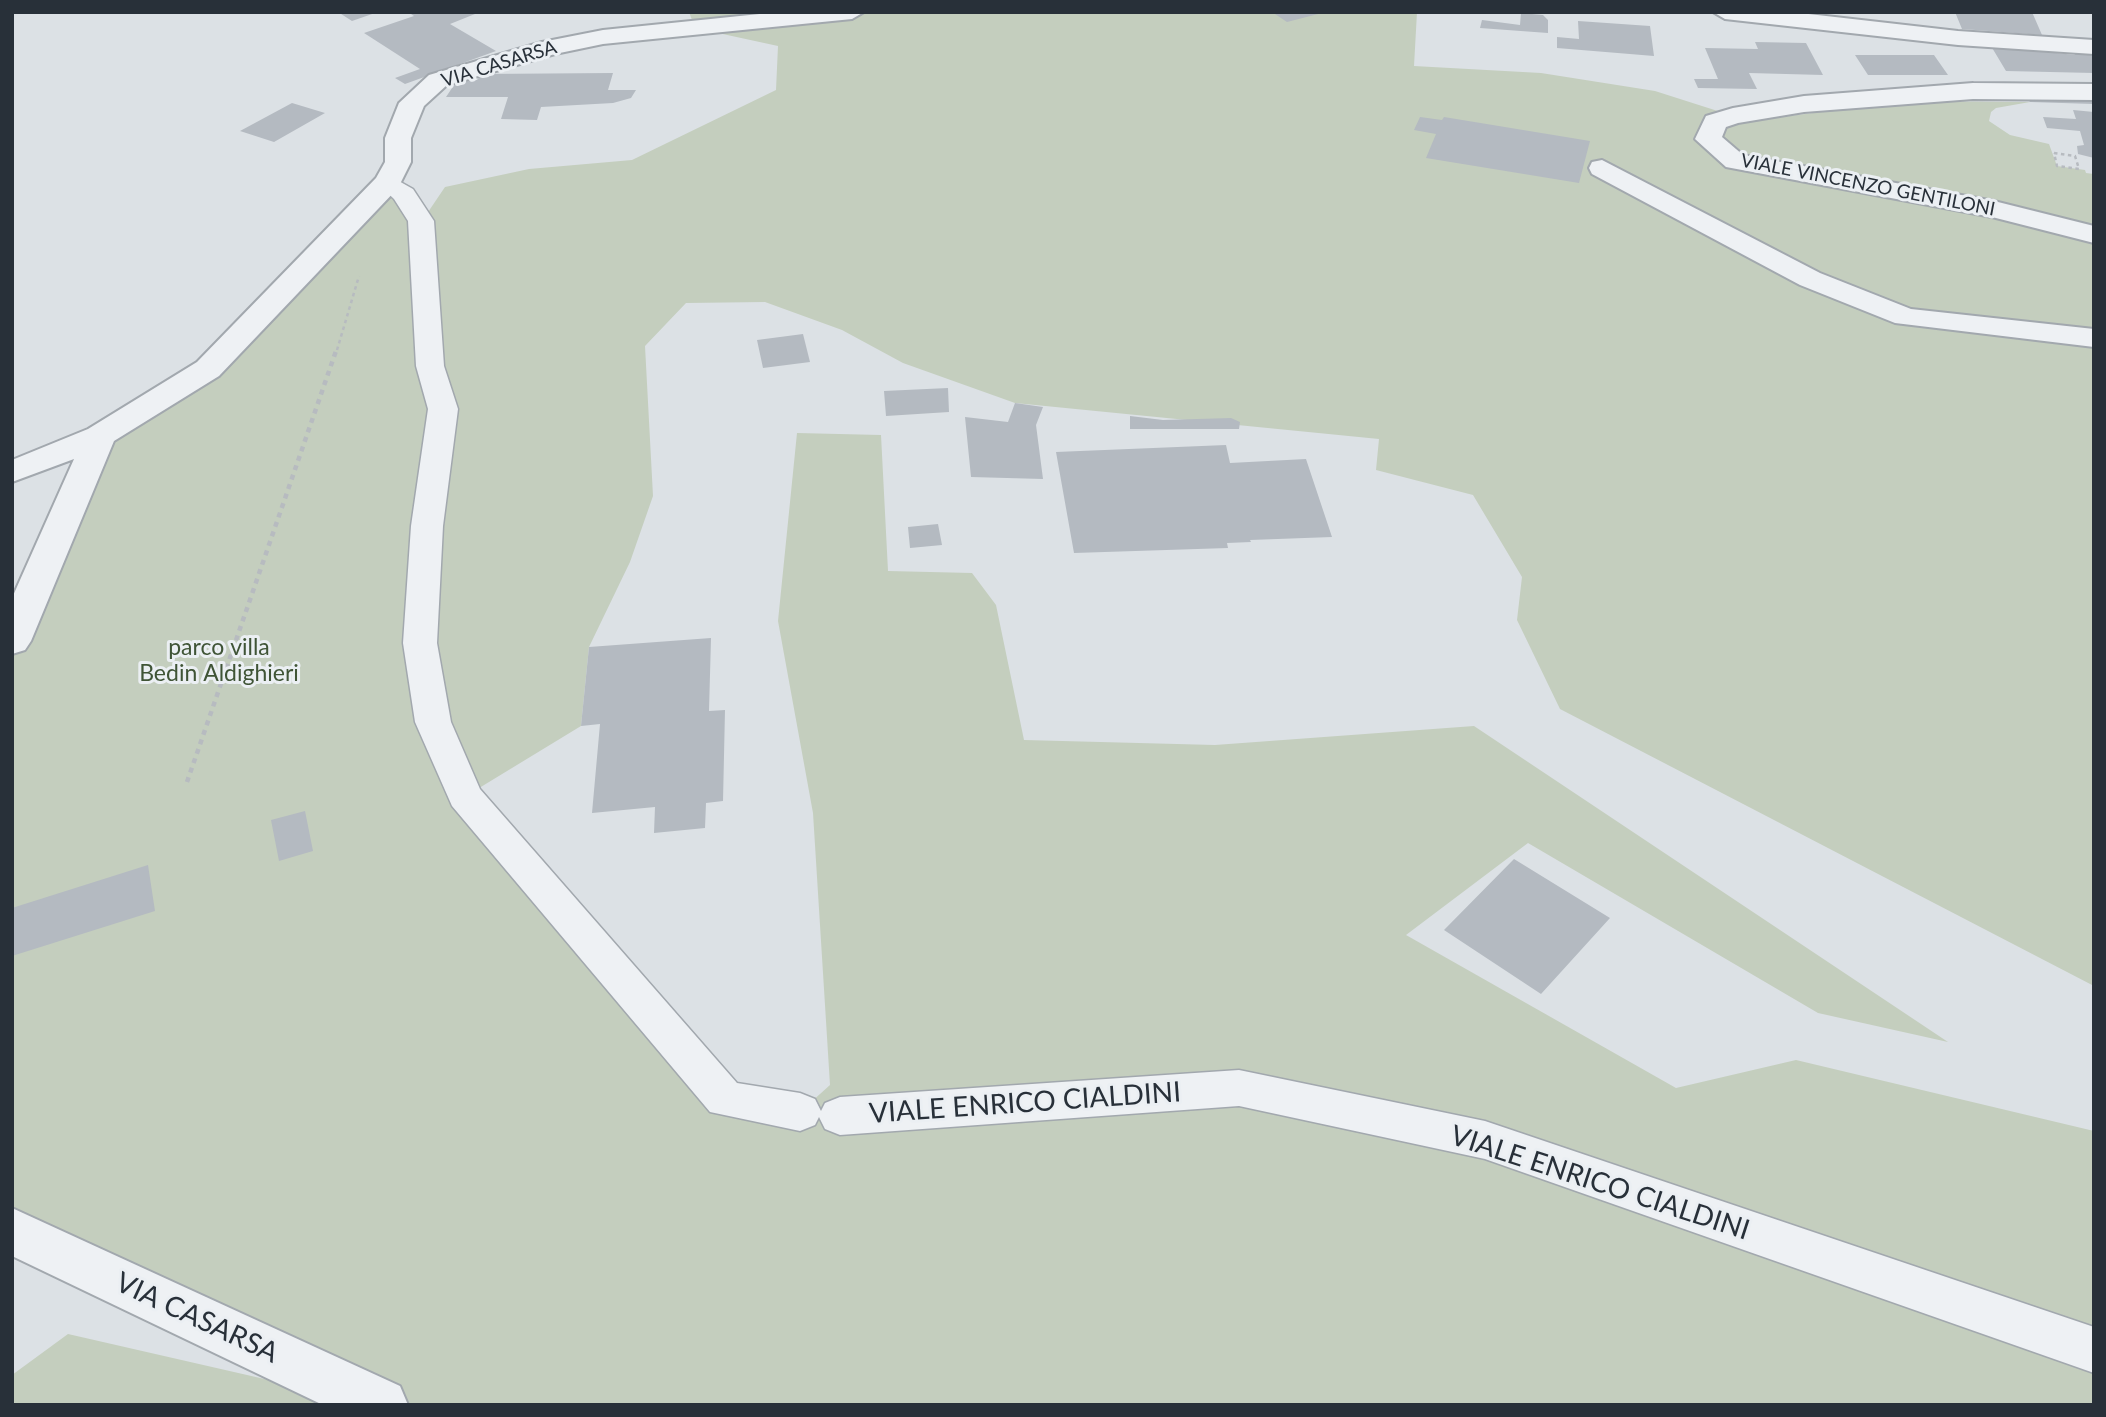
<!DOCTYPE html>
<style>
body{margin:0}
#map{position:relative;width:2106px;height:1417px;overflow:hidden;background:#dce1e5;font-family:Lato,sans-serif}
canvas{display:block}
.frame{position:absolute;inset:0;border:14px solid #283039;pointer-events:none}
</style>
<div id="map">
<canvas width="2106" height="1417"></canvas>
<div class="frame"></div>
</div>
<script>
const context = document.querySelector('canvas').getContext('2d');
context.lineJoin = 'round';
function fillPath(path, color) { context.fillStyle = color; context.fill(path, 'evenodd'); }
const poly = rows => new Path2D(rows.map(r => 'M' + r).join(''));
function trace(path, color, width, dash) { context.strokeStyle = color; context.lineWidth = width; context.lineCap = dash ? 'butt' : 'round'; context.setLineDash(dash || []); context.stroke(path); }
function label(font, color, halo, rows, align = 'center') {
  context.font = font + ' Lato,sans-serif'; context.lineWidth = 6; context.setLineDash([]); context.textBaseline = 'middle'; context.strokeStyle = halo; context.fillStyle = color; for (const [text, x, y, turn = 0] of rows) {
    context.save(); context.translate(x, y); context.rotate((+turn || 0) * Math.PI / 180); context.textAlign = isNaN(turn) ? turn : align; if (halo) context.strokeText(text, 0, 0); context.fillText(text, 0, 0); context.restore();
  }
}
const green = poly([
 [689,12,1417,12,1414,66,1541,73,1655,91,1749,121,1909,101,2030,102,1996,108,1991,112,1989,121,2010,135,2049,144,2057,166,2085,170,2086,173,2094,174,2094,986,1560,709,1517,620,1522,577,1473,495,1376,470,1379,439,1015,403,903,363,842,330,765,302,686,303,645,346,653,496,630,562,589,647,581,726,466,796,725,1099,800,1112,830,1085,813,813,778,621,797,433,881,435,888,571,972,573,996,605,1024,740,1215,745,1474,726,1948,1042,1818,1013,1528,843,1406,935,1676,1088,1796,1060,2094,1131,2094,1405,381,1405,12,1231,12,641,100,436,208,369,388,182,422,221,445,187,529,169,632,160,776,90,778,46,695,28],
 [68,1334,378,1405,12,1405,12,1375]
]);
const building = poly([
 [338,12,375,12,375,13,352,21],
 [408,12,480,12,450,24,496,51,405,84,395,78,420,69,364,33,414,16],
 [1272,12,1322,12,1322,13,1287,22],
 [1955,12,2032,12,2042,35,1962,29],
 [1521,13,1543,15,1548,20,1548,33,1480,28,1482,20,1520,25],
 [1578,21,1650,26,1654,56,1557,48,1557,37,1579,39],
 [1755,42,1806,43,1823,75,1749,73,1757,89,1698,88,1694,79,1718,79,1705,48,1758,49],
 [1991,46,2075,55,2073,51,2094,52,2094,73,2006,71],
 [1855,55,1934,55,1948,75,1868,75],
 [613,73,608,90,636,90,631,98,613,103,541,107,537,120,501,119,508,97,446,97,458,79,477,80,482,74],
 [2026,97,2094,98,2094,104,2030,102],
 [292,103,325,113,274,142,240,131],
 [2073,110,2094,112,2094,158,2078,154,2077,146,2084,145,2080,131,2047,128,2043,117,2076,119],
 [1420,117,1442,120,1444,117,1590,141,1579,183,1426,158,1436,134,1414,130],
 [803,334,810,362,763,368,757,340],
 [948,388,949,412,886,416,884,391],
 [1015,403,1043,407,1036,425,1043,479,971,477,965,417,1008,422],
 [1130,416,1163,420,1231,418,1240,422,1239,429,1130,429],
 [1226,445,1230,463,1306,459,1332,537,1250,540,1251,542,1227,543,1228,548,1074,553,1056,452],
 [938,524,942,545,910,548,908,527],
 [711,638,709,711,725,710,723,801,706,803,705,828,654,833,655,807,592,813,600,724,581,726,589,647],
 [305,811,313,851,279,861,271,820],
 [1514,859,1610,918,1541,994,1444,930],
 [148,865,155,911,12,956,12,908]
]);
const pathFar1 = poly([
 [2054,153,2075,156,2079,169,2057,166,2054,153],
 [337,350,359,276]
]);
const path = poly([
 [187,782,337,348]
]);
const pedestrian = poly([
 [388,175,413,189,434,221,444,366,458,409,443,526,437,643,451,722,480,789,737,1083,800,1093,815,1099,821,1111,825,1103,840,1097,1239,1070,1485,1121,2094,1327,2094,1373,1485,1159,1239,1106,840,1135,825,1129,819,1117,815,1125,800,1131,710,1112,452,806,415,722,403,643,411,526,428,409,416,366,408,221,394,199,376,182,379,177,388,175]
]);
const minor = poly([
 [779,12,864,12,852,19,603,44,555,54,447,85,424,106,411,138,411,162,398,188,219,376,114,441,31,641,25,650,12,654,12,598,74,459,12,482,12,460,88,429,197,362,376,178,385,162,385,138,399,103,429,75,542,42,603,30,779,12],
 [1713,12,1791,12,1958,31,2094,40,2094,54,1958,45,1725,19,1713,12],
 [1973,83,2094,84,2094,100,1973,99,1804,112,1738,123,1726,127,1722,137,1743,155,1994,201,2094,226,2094,243,1992,217,1726,167,1695,139,1706,116,1733,108,1804,96,1973,83],
 [1602,160,1820,273,1911,309,2094,329,2094,347,1895,323,1800,285,1592,174,1589,168,1592,162,1602,160],
 [12,1208,400,1386,408,1405,323,1405,12,1256,12,1208]
]);
const farStreetnames = [
 ["VIA CASARSA",499,64,-17],
 ["VIALE VINCENZO GENTILONI",1868,185,11]
];
const parkNames = [
 ["parco villa",219,648],
 ["Bedin Aldighieri",219,674]
];
const nearStreetnames = [
 ["VIALE ENRICO CIALDINI",1025,1103,-4],
 ["VIALE ENRICO CIALDINI",1600,1183,18],
 ["VIA CASARSA",197,1318,25]
];
fillPath(green, '#c4cebe');
fillPath(building, '#b4bac1');
trace(pedestrian, '#a2a8ae', 3);
trace(minor, '#a2a8ae', 4);
trace(pathFar1, '#b7bbc0', 2.5, [3.5, 3.5]);
trace(path, '#b7bbc0', 4.5, [5, 5]);
fillPath(pedestrian, '#eef1f4');
fillPath(minor, '#eef1f4');
label('19px', '#283039', '#ebeff3', farStreetnames);
label('23px', '#3f5436', '#ebeff3', parkNames);
label('28px', '#283039', '#ebeff3', nearStreetnames);
</script>
